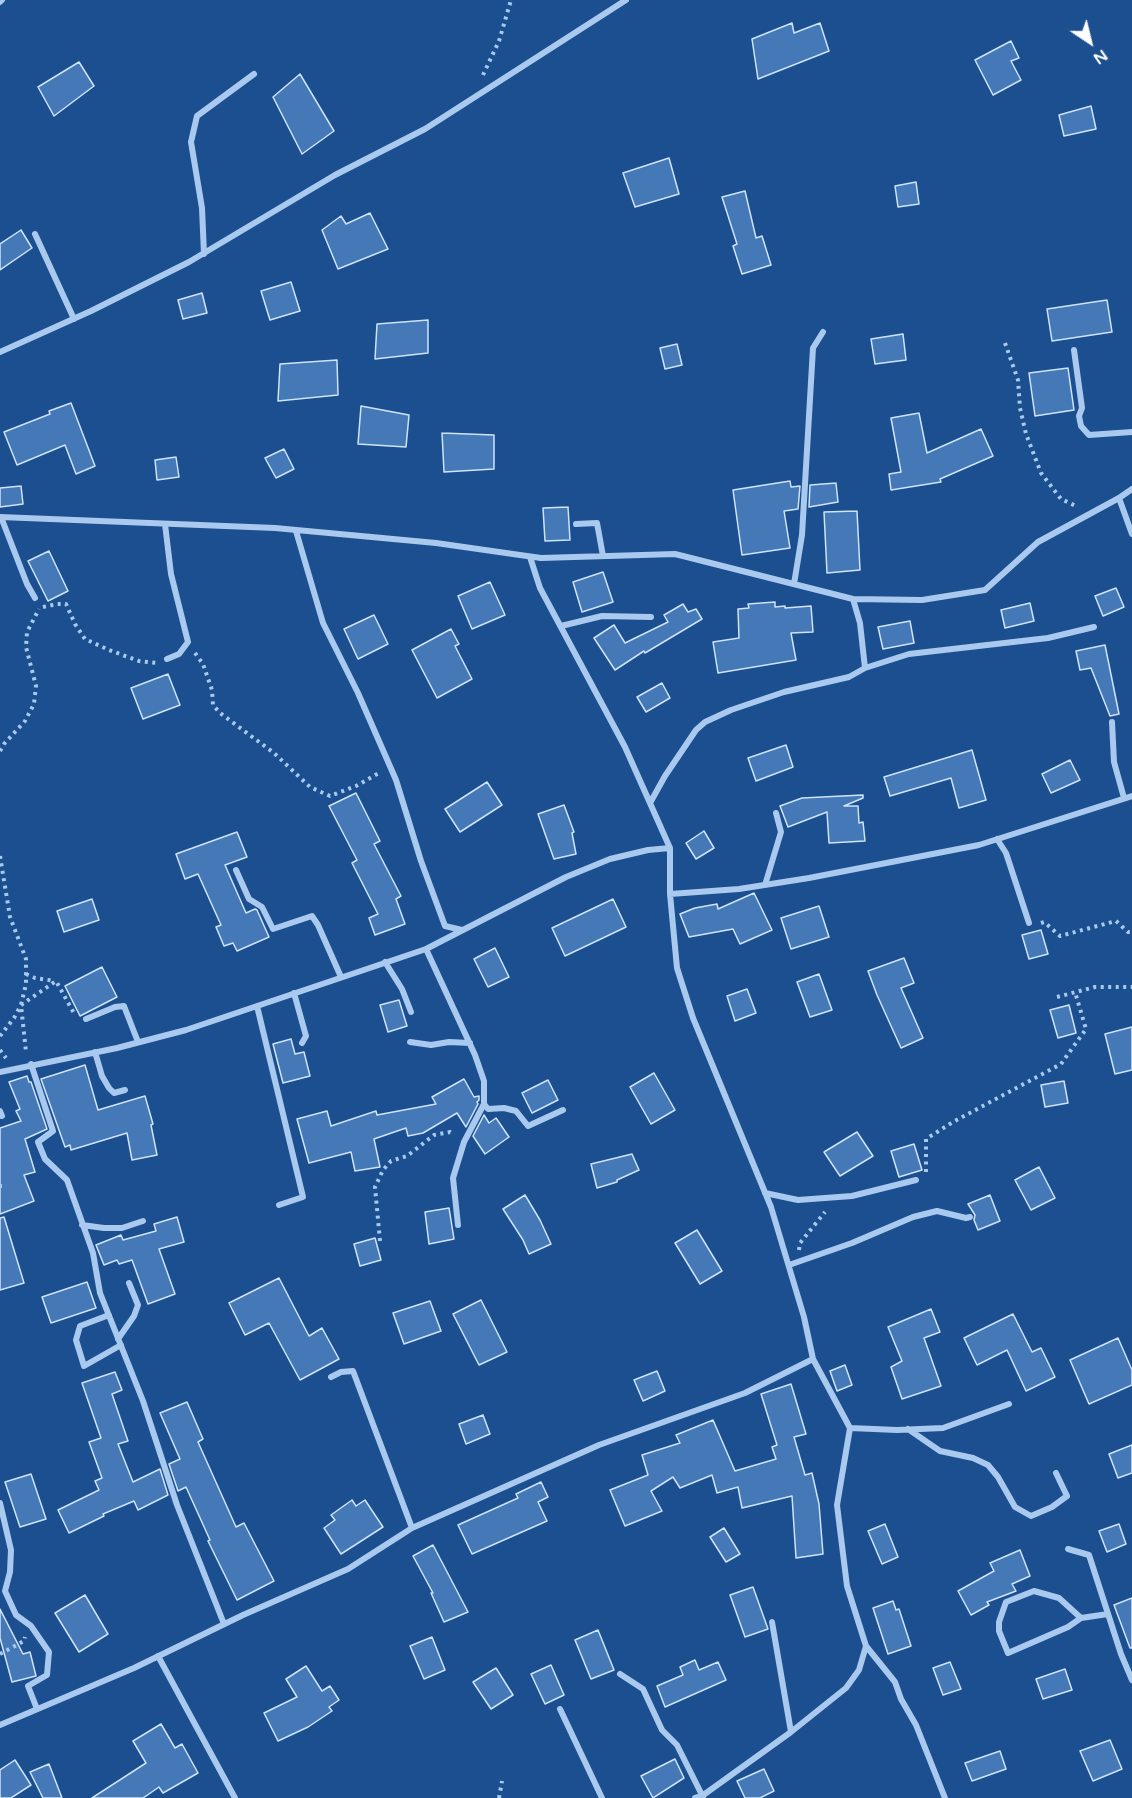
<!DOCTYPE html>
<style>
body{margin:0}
#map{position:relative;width:1132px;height:1798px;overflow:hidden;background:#1b4f8f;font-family:"Varela Round",sans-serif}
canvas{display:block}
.north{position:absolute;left:1060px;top:12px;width:60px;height:60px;-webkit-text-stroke:4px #1b4f8f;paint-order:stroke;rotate:145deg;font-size:16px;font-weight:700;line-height:24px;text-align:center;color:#fff}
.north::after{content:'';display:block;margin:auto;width:21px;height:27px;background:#fff;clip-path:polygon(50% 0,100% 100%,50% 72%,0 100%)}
</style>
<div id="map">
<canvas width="1132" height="1798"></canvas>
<div class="north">N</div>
</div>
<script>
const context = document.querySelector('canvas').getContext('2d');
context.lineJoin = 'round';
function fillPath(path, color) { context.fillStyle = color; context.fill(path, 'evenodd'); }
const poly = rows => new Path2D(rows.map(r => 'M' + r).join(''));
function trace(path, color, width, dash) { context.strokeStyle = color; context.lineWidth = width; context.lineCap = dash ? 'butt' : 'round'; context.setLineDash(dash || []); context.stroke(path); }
const building = poly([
 [792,23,794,33,820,23,829,51,758,79,752,39,792,23],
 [1011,41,1019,58,1011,61,1021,80,993,95,975,60,1011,41],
 [79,62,94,86,54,116,38,87,79,62],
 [300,74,334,131,302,154,273,97,300,74],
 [1091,106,1096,129,1064,136,1059,115,1091,106],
 [669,158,679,194,635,207,623,173,669,158],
 [916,182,919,204,898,207,895,186,916,182],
 [745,191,756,238,762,236,771,265,742,274,733,246,737,244,722,197,745,191],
 [370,213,388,249,338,269,322,230,341,216,346,224,370,213],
 [21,230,32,248,0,270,0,244,21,230],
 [291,282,300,311,270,320,261,291,291,282],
 [202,293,207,313,183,319,178,300,202,293],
 [1107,300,1112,332,1052,341,1047,309,1107,300],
 [428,320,428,353,375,359,377,324,428,320],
 [903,334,906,360,875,364,871,339,903,334],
 [677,344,682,365,665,369,660,348,677,344],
 [337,360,338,395,278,401,280,364,337,360],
 [1068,368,1074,410,1035,416,1029,373,1068,368],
 [71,403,95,466,76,474,65,445,17,465,4,432,50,414,49,411,71,403],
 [361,406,409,415,406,447,358,444,361,406],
 [919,413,927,453,981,429,993,456,940,479,941,482,891,490,889,474,901,472,891,418,919,413],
 [442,433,494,435,494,469,444,472,442,433],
 [284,449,294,469,276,478,265,458,284,449],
 [176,457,179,477,157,480,155,460,176,457],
 [790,481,791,487,800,486,798,509,784,511,790,548,742,555,733,490,790,481],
 [836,483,838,502,809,507,810,485,836,483],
 [21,486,23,504,0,507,0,488,21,486],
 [568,507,570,540,545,541,543,508,568,507],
 [857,511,860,570,827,573,824,512,857,511],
 [49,551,68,591,48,601,28,561,49,551],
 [603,572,613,602,582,612,573,582,603,572],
 [490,582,505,615,472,629,458,596,490,582],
 [1116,588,1124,607,1103,616,1095,596,1116,588],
 [775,602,775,607,785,606,785,608,811,606,813,632,791,633,796,660,718,673,713,642,739,638,738,609,749,608,748,604,775,602],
 [1030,603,1034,621,1005,628,1001,610,1030,603],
 [683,604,688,612,696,609,702,619,645,653,644,651,615,670,594,638,614,625,625,643,668,622,664,615,683,604],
 [374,615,388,644,358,659,344,629,374,615],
 [910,621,914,643,883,649,878,627,910,621],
 [451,629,459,644,455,646,472,679,437,698,412,650,451,629],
 [1105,645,1119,714,1110,716,1091,668,1080,670,1076,651,1105,645],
 [168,674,180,705,143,719,131,688,168,674],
 [662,683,670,698,646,712,637,697,662,683],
 [786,745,793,767,756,781,748,758,786,745],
 [972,750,986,800,959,808,951,778,890,796,884,777,972,750],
 [1070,760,1080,780,1051,793,1042,774,1070,760],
 [487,782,502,805,460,832,445,809,487,782],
 [356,793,380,841,374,844,401,896,396,899,405,924,375,935,369,918,378,914,352,863,357,860,329,806,356,793],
 [863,795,863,798,844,806,858,806,859,823,863,822,865,841,829,843,827,812,788,827,780,806,802,798,863,795],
 [564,805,574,832,572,833,576,854,554,859,538,814,564,805],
 [704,831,714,848,696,859,686,843,704,831],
 [237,832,247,857,225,865,246,913,255,909,257,910,269,937,237,951,233,943,224,946,216,927,221,925,198,874,185,879,176,854,237,832],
 [754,893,772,930,740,944,733,929,689,937,680,914,695,908,717,904,718,909,754,893],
 [92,899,99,920,64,932,57,911,92,899],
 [613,899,626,927,565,956,552,928,613,899],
 [819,906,829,937,791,949,781,918,819,906],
 [1041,930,1048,954,1029,959,1022,935,1041,930],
 [495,948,509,977,488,987,474,959,495,948],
 [904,958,914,983,901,988,923,1038,901,1048,877,995,868,971,904,958],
 [102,967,117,997,80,1016,65,986,102,967],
 [819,974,832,1010,810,1017,797,982,819,974],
 [747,989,756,1013,735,1021,727,996,747,989],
 [399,1000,407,1026,388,1032,380,1005,399,1000],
 [1069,1005,1076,1033,1058,1038,1050,1010,1069,1005],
 [1132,1027,1132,1070,1115,1074,1105,1034,1132,1027],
 [291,1039,295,1054,304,1052,310,1076,283,1083,273,1044,291,1039],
 [85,1065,98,1110,145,1096,153,1124,151,1125,157,1155,132,1160,127,1133,71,1150,70,1145,65,1147,41,1079,85,1065],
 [654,1073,675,1110,651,1124,630,1087,654,1073],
 [27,1076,29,1082,31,1082,47,1129,25,1139,35,1172,24,1175,34,1201,0,1214,0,1128,21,1121,16,1111,20,1109,9,1082,27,1076],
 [464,1079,474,1097,479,1096,479,1100,477,1102,478,1104,466,1127,457,1113,423,1133,408,1136,406,1128,374,1139,380,1167,355,1171,351,1152,309,1163,297,1119,327,1111,331,1126,376,1111,377,1115,436,1104,432,1097,464,1079],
 [548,1080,558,1100,532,1113,522,1093,548,1080],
 [1064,1081,1068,1103,1045,1107,1041,1085,1064,1081],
 [484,1115,489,1123,496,1118,509,1137,485,1154,473,1136,484,1115],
 [857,1132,873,1156,840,1176,824,1152,857,1132],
 [914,1144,922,1170,899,1177,891,1151,914,1144],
 [632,1154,639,1170,617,1180,617,1182,597,1188,591,1164,632,1154],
 [1039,1167,1055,1198,1031,1210,1015,1180,1039,1167],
 [525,1195,540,1220,551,1244,529,1254,523,1240,503,1209,525,1195],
 [990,1195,1000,1221,978,1230,974,1220,975,1215,968,1204,990,1195],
 [449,1208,454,1239,429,1244,425,1212,449,1208],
 [4,1217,24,1283,0,1290,0,1218,4,1217],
 [177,1217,184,1242,159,1249,175,1294,148,1304,132,1260,119,1264,117,1260,104,1265,96,1245,121,1235,123,1240,156,1231,154,1224,177,1217],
 [697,1230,722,1271,700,1284,675,1243,697,1230],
 [375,1238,381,1260,360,1266,354,1244,375,1238],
 [279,1278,309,1336,322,1328,339,1359,300,1380,269,1323,245,1335,229,1303,279,1278],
 [87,1282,96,1308,51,1323,42,1297,87,1282],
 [481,1300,507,1352,479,1365,453,1314,481,1300],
 [430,1301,441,1331,404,1344,393,1313,430,1301],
 [931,1309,940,1332,924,1338,941,1386,902,1399,891,1367,902,1361,888,1327,931,1309],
 [1013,1314,1032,1352,1041,1348,1055,1377,1026,1391,1007,1350,977,1365,964,1338,1013,1314],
 [1118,1338,1132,1370,1132,1385,1089,1404,1070,1360,1118,1338],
 [845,1365,852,1385,837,1391,830,1371,845,1365],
 [657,1371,665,1391,643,1401,634,1380,657,1371],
 [115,1372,122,1390,112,1394,128,1441,118,1444,133,1482,160,1469,168,1495,138,1510,134,1501,103,1514,104,1516,69,1533,58,1510,99,1490,95,1481,102,1478,89,1442,101,1438,82,1383,115,1372],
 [791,1384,806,1434,794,1437,805,1475,812,1473,819,1504,823,1554,796,1558,792,1496,742,1508,738,1487,717,1493,712,1475,680,1488,673,1477,651,1491,662,1511,625,1526,610,1490,648,1475,642,1455,680,1443,676,1435,713,1420,735,1471,776,1459,772,1447,777,1445,761,1394,791,1384],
 [187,1402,203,1439,198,1442,236,1527,244,1523,274,1581,237,1600,208,1541,210,1540,186,1487,178,1491,169,1464,180,1459,160,1413,187,1402],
 [483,1415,490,1434,466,1444,459,1424,483,1415],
 [1132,1445,1132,1473,1118,1478,1109,1454,1132,1445],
 [31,1474,46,1519,20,1527,5,1482,31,1474],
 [541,1482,548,1497,538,1502,547,1521,472,1554,458,1525,518,1498,516,1494,541,1482],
 [352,1500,356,1506,365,1500,383,1527,341,1554,324,1528,335,1520,331,1515,352,1500],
 [885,1524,898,1557,882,1564,868,1531,885,1524],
 [1119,1524,1126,1544,1107,1552,1099,1531,1119,1524],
 [724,1528,740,1554,726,1562,710,1537,724,1528],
 [433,1545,468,1612,444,1622,431,1593,433,1593,413,1556,433,1545],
 [1020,1550,1030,1576,1012,1584,1016,1591,987,1602,989,1605,971,1615,958,1591,994,1571,990,1563,1020,1550],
 [753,1587,768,1629,745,1637,730,1595,753,1587],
 [85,1595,108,1634,79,1652,55,1613,85,1595],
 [1132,1598,1132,1648,1130,1648,1114,1605,1132,1598],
 [893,1601,896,1610,899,1609,911,1646,888,1654,873,1608,893,1601],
 [0,1609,23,1654,30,1652,36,1676,12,1682,0,1638,0,1609],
 [598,1630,614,1670,591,1679,575,1640,598,1630],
 [432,1637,445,1670,424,1679,410,1646,432,1637],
 [695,1660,699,1670,718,1662,726,1680,665,1707,657,1686,683,1675,680,1667,695,1660],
 [950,1662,961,1689,943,1695,933,1668,950,1662],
 [551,1665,564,1695,545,1704,531,1674,551,1665],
 [306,1666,322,1691,330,1686,339,1700,329,1707,332,1711,308,1727,278,1741,264,1713,297,1697,286,1679,306,1666],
 [496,1668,513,1695,491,1709,473,1682,496,1668],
 [1065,1669,1072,1690,1043,1699,1036,1679,1065,1669],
 [161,1724,175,1748,182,1744,198,1773,163,1793,159,1787,143,1798,92,1798,146,1763,133,1741,161,1724],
 [1110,1740,1122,1769,1093,1781,1080,1751,1110,1740],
 [1000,1751,1006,1769,972,1781,965,1763,1000,1751],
 [675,1759,684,1778,653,1798,641,1776,675,1759],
 [15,1760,31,1785,11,1798,0,1798,0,1770,15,1760],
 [49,1764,62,1798,43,1798,30,1772,49,1764],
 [764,1769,774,1791,760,1798,745,1798,737,1781,764,1769]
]);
const path = poly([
 [483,75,499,41,511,0],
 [1005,343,1018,380,1020,408,1026,434,1041,473,1061,499,1076,506],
 [43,607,57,604,66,604,75,624,85,639,109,650,139,661,157,663],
 [195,653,203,664,212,690,213,705,220,713,274,753,310,787,330,796,356,786,379,773],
 [0,751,4,744,25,721,34,704,36,686,26,647,27,632,39,609],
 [0,856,10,917,26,959,26,984,21,1005,26,1052],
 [1041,923,1044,922,1060,936,1116,921,1128,932,1132,932],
 [26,974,35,978,55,981],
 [1057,997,1095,987,1132,987],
 [0,1036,14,1018,21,1005,56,981,75,1015],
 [0,1050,6,1058],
 [926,1172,926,1139,953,1122,1061,1064,1086,1029,1075,992],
 [0,1186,2,1186],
 [380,1241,375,1187,383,1170,391,1161,407,1156,434,1135,450,1132,453,1134],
 [799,1250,800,1243,825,1212],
 [0,1654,24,1641,25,1637],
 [499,1798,502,1781]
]);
const minor = poly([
 [0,2,2,0],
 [35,234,74,319],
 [204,254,202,208,191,142,197,116,254,74],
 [1074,350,1082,408,1079,416,1081,426,1089,435,1132,432],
 [0,352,91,311,189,262,335,175,425,129,626,0],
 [1119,498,1132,534],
 [0,517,275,528,436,543,541,558,675,554,853,599,922,600,985,590,1038,542,1119,498,1132,489],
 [1,517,27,584,35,598],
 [165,524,171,574,188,642,179,654,167,659],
 [576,524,597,523,603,556],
 [296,531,323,623,358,693,396,780,421,861,445,926,462,930],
 [530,557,540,588,625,747,670,848,670,894,677,968,693,1018,771,1207,804,1317,813,1359,850,1428,837,1505,847,1586,866,1646,895,1682,901,1699,916,1725,945,1798],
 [794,584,802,535,813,348,823,332],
 [561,626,602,616,651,617],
 [865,668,909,654,1048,638,1094,627],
 [1112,722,1114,762,1124,798],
 [650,803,665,776,696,730,705,722,731,710,784,692,849,677,865,668,860,623,853,599],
 [997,839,1006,853,1029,923],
 [236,870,249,899,262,907,273,929,312,916,318,925,341,977],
 [765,885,781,832,776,813],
 [670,894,739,889,809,878,979,845,1132,796],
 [426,949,475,1055,484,1081,484,1104,488,1109,504,1108,516,1111,528,1126,563,1110],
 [385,962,402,989,411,1012],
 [294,993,306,1036,302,1043],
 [257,1006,303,1197,279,1205],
 [86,1019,115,1007,124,1006,138,1042],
 [410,1042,431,1045,449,1042,470,1043],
 [95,1052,102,1076,109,1088,114,1093,125,1090],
 [31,1064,53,1131,38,1142,45,1159,67,1180,93,1253,100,1293,143,1401,177,1505,224,1624],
 [0,1072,117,1048,186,1030,426,949,566,877,610,859,648,850,670,848],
 [0,1111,2,1116],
 [765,1193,798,1200,852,1196,916,1180],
 [82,1225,104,1228,122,1228,143,1221],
 [458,1225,453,1178,464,1142,484,1104],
 [789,1265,852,1243,913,1217,937,1211,966,1218,970,1217],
 [109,1315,80,1326,76,1340,84,1366,121,1345],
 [118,1339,134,1316,138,1305,129,1283],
 [331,1377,341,1372,353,1371,412,1528],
 [850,1428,897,1430,943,1428,1009,1404],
 [908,1429,940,1451,973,1458,988,1465,998,1477,1015,1507,1031,1516,1052,1507,1067,1496,1056,1473],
 [0,1503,11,1550,10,1572,5,1591,16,1615,31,1626,49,1652,47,1675,28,1686,37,1709],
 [1068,1549,1089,1555,1121,1654,1132,1680],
 [1081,1618,1059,1598,1034,1591,1006,1602,999,1622,999,1631,1008,1653,1068,1627,1081,1618,1108,1614],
 [772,1622,791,1732],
 [158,1656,235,1798],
 [620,1674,643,1689,662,1730,677,1745,703,1797],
 [560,1709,602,1798],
 [0,1725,134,1668,243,1615,348,1569,412,1528,599,1445,745,1393,813,1359],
 [695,1798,702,1796,791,1732,846,1688,859,1670,866,1646]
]);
fillPath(building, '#4478b7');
trace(building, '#cfe3fa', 1.5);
trace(path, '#a9c9ee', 4, [3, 4.5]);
trace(minor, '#a9c9ee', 6);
</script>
